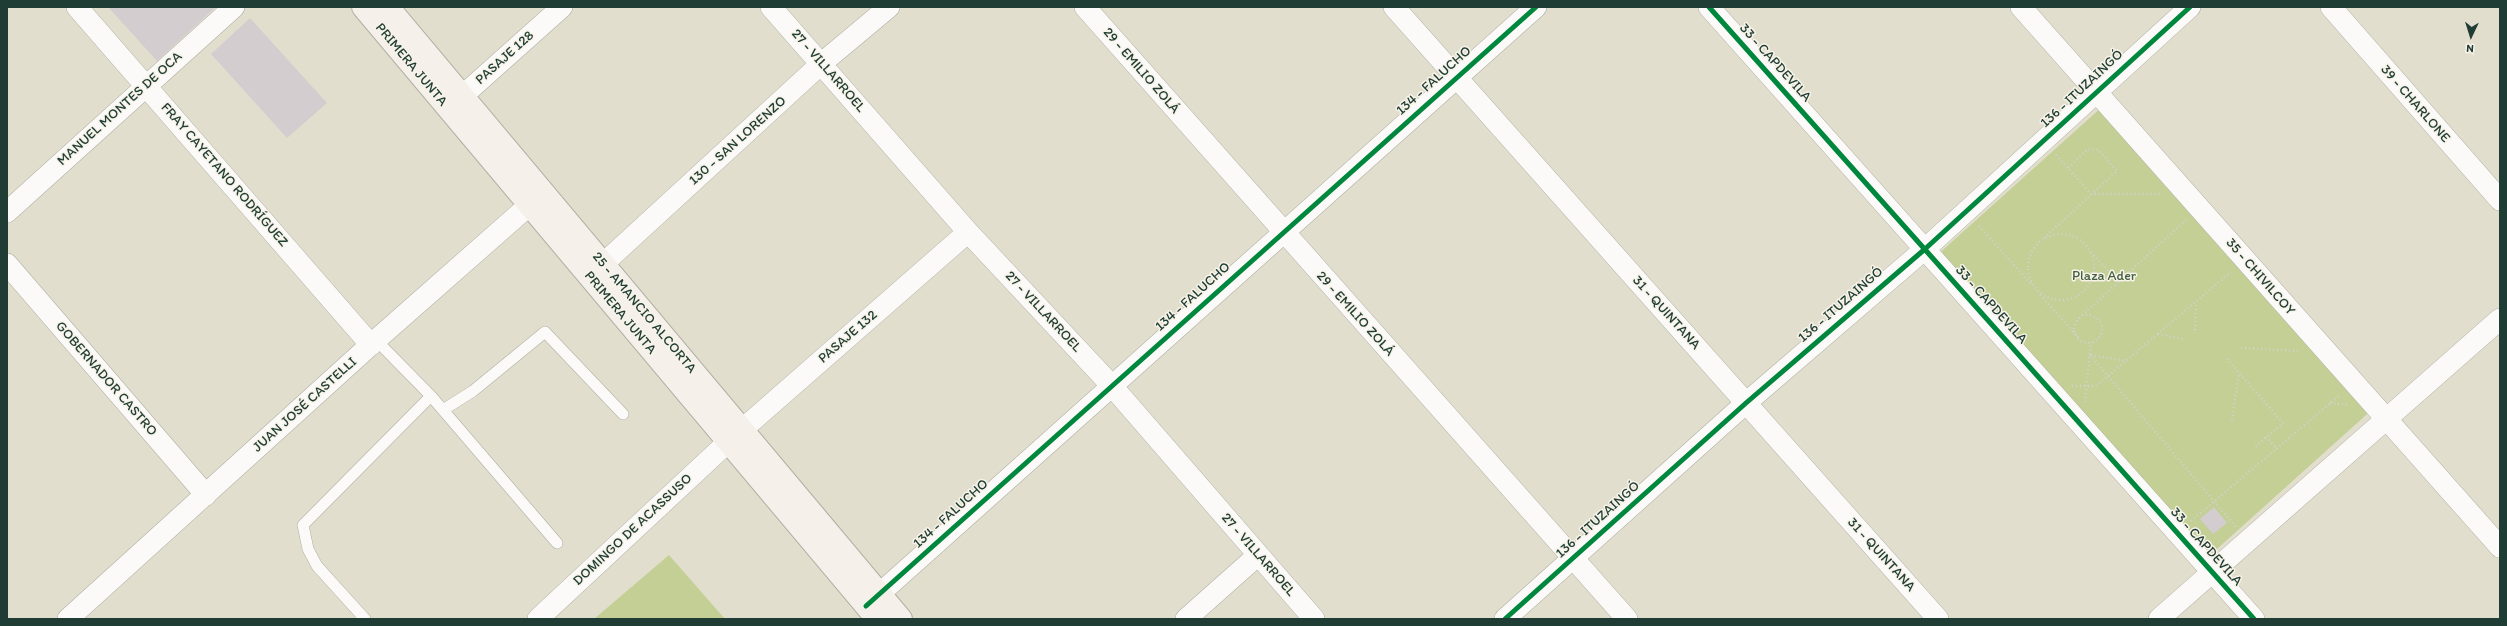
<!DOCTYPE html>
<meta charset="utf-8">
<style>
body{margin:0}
#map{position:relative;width:2507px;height:626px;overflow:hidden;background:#e2decd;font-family:Itim,sans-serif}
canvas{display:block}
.frame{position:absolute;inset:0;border:8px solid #1f3d34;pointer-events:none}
.north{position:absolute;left:2451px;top:16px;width:40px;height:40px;-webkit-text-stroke:3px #f7f3e8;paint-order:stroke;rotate:184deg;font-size:11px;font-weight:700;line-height:16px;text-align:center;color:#1f3d34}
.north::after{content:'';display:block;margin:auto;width:14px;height:18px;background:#1f3d34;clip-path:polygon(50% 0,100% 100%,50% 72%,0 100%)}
</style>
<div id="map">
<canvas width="2507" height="626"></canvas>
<div class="frame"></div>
<div class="north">N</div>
</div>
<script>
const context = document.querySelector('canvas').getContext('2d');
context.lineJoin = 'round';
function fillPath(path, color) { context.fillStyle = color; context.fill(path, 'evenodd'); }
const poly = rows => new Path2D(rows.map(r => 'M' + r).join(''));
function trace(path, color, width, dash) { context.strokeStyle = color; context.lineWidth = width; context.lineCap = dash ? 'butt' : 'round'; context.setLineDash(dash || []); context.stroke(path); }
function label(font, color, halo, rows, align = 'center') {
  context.font = font + ' Itim,sans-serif'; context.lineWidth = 3; context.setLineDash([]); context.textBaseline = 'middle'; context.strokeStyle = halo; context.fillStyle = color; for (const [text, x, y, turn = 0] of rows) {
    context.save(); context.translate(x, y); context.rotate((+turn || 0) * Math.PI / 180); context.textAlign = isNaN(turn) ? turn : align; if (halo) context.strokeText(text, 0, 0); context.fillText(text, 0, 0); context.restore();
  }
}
const green = poly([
 [2103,106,2375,407,2208,557,1935,257],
 [669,555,725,619,594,619]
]);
const building = poly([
 [108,7,216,7,157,61],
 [250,18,327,103,287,138,211,54],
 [2214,507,2227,523,2213,534,2200,519]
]);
const path = poly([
 [2056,155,2091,194,2160,194],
 [1979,226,2032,285],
 '2028 267a33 33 0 1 1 66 0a33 33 0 1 1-66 0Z',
 [2044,238,2117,171,2099,150,2088,149,2068,168],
 [2091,252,2118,282],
 [2040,295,2079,338],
 '2074 329a14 14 0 1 1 28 0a14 14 0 1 1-28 0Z',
 [2079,318,2186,220],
 [2195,330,2196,302],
 [2158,334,2183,339],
 [2241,348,2300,351],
 [2090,355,2236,527],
 [2091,355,2127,361],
 [2227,359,2283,423,2255,447],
 [2072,386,2096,386,2231,272],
 [2085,402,2091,342],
 [2330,403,2349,405],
 [2232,420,2239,373],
 [2266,437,2277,449],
 [2191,521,2340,395]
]);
const lane = poly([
 [431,396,443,410,473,391,545,332,623,414],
 [443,410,557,543],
 [365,619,317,566,308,549,303,525,431,396,376,340]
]);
const street = poly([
 [77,7,371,345],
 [771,7,968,232,1112,386,1314,619],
 [1085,7,1627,619],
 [1394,7,1938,619],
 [1709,7,2254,619],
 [2021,7,2500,547],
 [2331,7,2500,200],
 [450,107,562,7],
 [7,212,234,7],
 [7,264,206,495],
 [591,275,822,63,889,7],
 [867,605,1536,7],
 [68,619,376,340,543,193],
 [538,619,728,442,968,232],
 [1186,619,1257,556],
 [1505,619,1746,403,1925,249,2190,7],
 [2159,619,2500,319]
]);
const secondary = poly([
 [363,7,877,619],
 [388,7,901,619]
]);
const cycleway = poly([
 [1709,7,2254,619],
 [866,606,1536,7],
 [1505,619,1746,403,1925,249,2190,7]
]);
const streetNames = [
 ["PASAJE 128",505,58,-42],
 ["33 - CAPDEVILA",1775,63,48],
 ["PRIMERA JUNTA",411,65,50],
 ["27 - VILLARROEL",828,71,49],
 ["29 - EMILIO ZOLÁ",1141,71,49],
 ["134 - FALUCHO",1434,81,-42],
 ["136 - ITUZAINGÓ",2082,89,-43],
 ["39 - CHARLONE",2415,104,49],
 ["MANUEL MONTES DE OCA",120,109,-42],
 ["130 - SAN LORENZO",738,141,-42],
 ["FRAY CAYETANO RODRÍGUEZ",224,175,49],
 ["35 - CHIVILCOY",2260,277,49],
 ["134 - FALUCHO",1193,297,-42],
 ["136 - ITUZAINGÓ",1841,305,-41],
 ["33 - CAPDEVILA",1991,305,48],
 ["27 - VILLARROEL",1043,312,47],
 ["PRIMERA JUNTA",620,313,50],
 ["25 - AMANCIO ALCORTA",644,313,50],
 ["31 - QUINTANA",1666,313,48],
 ["29 - EMILIO ZOLÁ",1355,314,48],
 ["PASAJE 132",848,337,-41],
 ["GOBERNADOR CASTRO",106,379,49],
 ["JUAN JOSÉ CASTELLI",305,405,-42],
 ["134 - FALUCHO",951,514,-42],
 ["136 - ITUZAINGÓ",1598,520,-42],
 ["DOMINGO DE ACASSUSO",633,530,-43],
 ["33 - CAPDEVILA",2206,547,48],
 ["27 - VILLARROEL",1258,555,49],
 ["31 - QUINTANA",1881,555,48]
];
const parkNames = [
 ["Plaza Ader",2104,276]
];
fillPath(green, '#c3cf95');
fillPath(building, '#d4cdd0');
trace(lane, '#afb0a4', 12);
trace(street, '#afb0a4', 22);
trace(secondary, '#afb0a4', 24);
trace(path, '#d2d2ce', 2.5, [1, 3]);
trace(lane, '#fbfaf8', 11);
trace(street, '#fbfaf8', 21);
trace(secondary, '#f5f1ea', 22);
trace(cycleway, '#00873e', 5);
label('14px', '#1f3d34', '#f7f3e8', streetNames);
label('14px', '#425e41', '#f7f3e8', parkNames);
</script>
